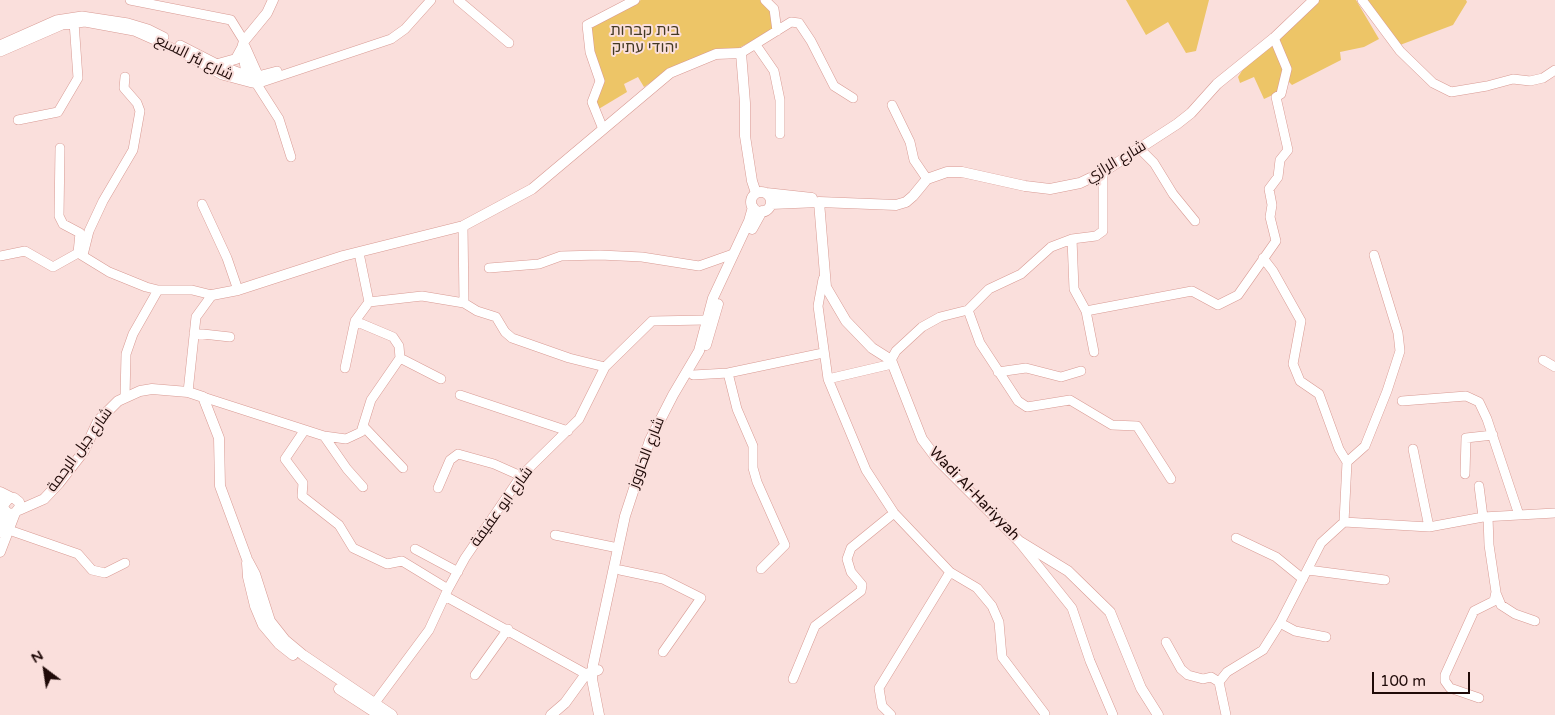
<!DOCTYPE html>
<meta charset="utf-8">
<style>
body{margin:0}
#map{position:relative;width:1555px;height:715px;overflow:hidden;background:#fadfdc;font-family:"Varela Round",sans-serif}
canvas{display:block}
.north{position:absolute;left:20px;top:645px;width:50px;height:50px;-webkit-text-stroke:4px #fadfdc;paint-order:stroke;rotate:329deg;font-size:14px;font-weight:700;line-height:20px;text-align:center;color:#1f0a08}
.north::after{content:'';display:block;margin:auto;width:18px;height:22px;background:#1f0a08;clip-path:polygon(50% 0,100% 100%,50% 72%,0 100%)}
.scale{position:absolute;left:1372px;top:672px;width:98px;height:22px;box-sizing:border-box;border:2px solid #1f0a08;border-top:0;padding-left:6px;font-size:15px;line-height:18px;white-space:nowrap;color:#1f0a08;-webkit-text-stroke:4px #fadfdc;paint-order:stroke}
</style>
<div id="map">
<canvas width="1555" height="715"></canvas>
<div class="north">N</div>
<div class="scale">100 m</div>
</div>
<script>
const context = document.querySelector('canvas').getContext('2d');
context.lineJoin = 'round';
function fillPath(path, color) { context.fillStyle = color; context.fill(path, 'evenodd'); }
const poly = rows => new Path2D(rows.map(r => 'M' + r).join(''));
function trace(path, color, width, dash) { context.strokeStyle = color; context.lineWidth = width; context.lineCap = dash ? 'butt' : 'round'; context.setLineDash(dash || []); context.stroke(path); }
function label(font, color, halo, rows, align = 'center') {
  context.font = font + ' "Varela Round",Cairo,Heebo,sans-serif'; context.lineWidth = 4; context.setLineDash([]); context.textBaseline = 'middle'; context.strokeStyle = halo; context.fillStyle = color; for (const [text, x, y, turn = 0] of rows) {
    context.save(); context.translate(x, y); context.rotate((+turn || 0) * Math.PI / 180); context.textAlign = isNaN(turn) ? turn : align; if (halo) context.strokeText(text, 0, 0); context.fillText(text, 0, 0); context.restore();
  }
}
const green = poly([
 [641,0,760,0,772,11,773,30,737,49,675,66,644,87,638,77,624,84,627,92,597,110,597,98,603,82,590,41,591,28,600,20],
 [1126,0,1209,0,1196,51,1186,53,1168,22,1146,35],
 [1317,0,1356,0,1379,39,1364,47,1340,52,1341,60,1292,85,1288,81,1291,72,1287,58,1278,41,1283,33],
 [1367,0,1466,0,1467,2,1453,25,1400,45],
 [1271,45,1274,45,1284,66,1279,92,1264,99,1254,77,1240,83,1238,77,1247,63]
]);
const minor = poly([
 [130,0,231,20,244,41],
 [458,0,509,43],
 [765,0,774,9,777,31],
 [1362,0,1400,51,1433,83,1451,92,1487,86,1513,79,1530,81,1543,78,1555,70],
 [0,45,56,20,82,16,128,23,148,29,164,37],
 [180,45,219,65,246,75,258,76,277,71],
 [756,45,774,71,780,100,780,134],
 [0,52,62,25,85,22,134,31,179,51,222,75,252,83,262,82,391,39,405,29,431,0],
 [741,53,791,22,799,23,811,41,834,86,853,98],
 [256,83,279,119,291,157],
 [892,105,910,142,914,160,927,179],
 [18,120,58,112,78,78,74,22],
 [603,129,592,102,600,81,590,52,587,25,635,0],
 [60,148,59,216,63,224,80,233,78,253],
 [1140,149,1154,163,1173,194,1195,221],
 [202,204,227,258,238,290],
 [463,226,464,303],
 [1072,239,1074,289,1086,311,1094,352],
 [83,255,89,231,103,201,133,150,140,111,137,103,124,88,125,77],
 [0,256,25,251,53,267,78,253,109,272,146,287,158,290,192,290,212,295],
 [1263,258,1273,271,1301,321,1293,364,1300,381,1319,394,1339,449,1347,462],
 [489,268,539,264,561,256,600,255,642,257,699,266,733,254],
 [823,279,818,306,828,379,866,470,894,513,950,572,977,588,992,606,999,622,1002,657,1045,714],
 [369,302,422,296,464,303,477,311,496,317,505,332,512,338,569,358,605,367],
 [968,310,980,343,1018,401,1027,407,1070,400,1112,425,1137,426,1171,479],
 [1086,311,1192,291,1218,305,1238,295,1276,241,1270,217,1272,205,1269,189,1278,177,1280,160,1288,150,1276,97,1281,94,1287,69,1274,38],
 [194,333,230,337],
 [400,358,441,379],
 [891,360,896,351,922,327,940,317,968,310,989,289,1021,274,1051,247,1072,239,1096,236,1103,231,1103,172],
 [1543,360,1555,367],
 [345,368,355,321,369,302,359,253],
 [998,372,1026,368,1061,377,1081,371],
 [728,373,737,409,753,446,753,468,757,482,785,545,761,569],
 [693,375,728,373,823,353],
 [828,379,892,364],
 [188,392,196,317,212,295],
 [460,395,568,431],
 [125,397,126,354,133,334,158,290],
 [203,397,324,436,346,439,361,432,371,400,400,358,399,346,393,337,355,321],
 [1402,401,1466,396,1479,402,1487,419,1519,515],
 [364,427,403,468],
 [304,431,285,459,303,483,302,496,339,525,353,548,387,564,402,561,448,589],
 [324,436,347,469,363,487],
 [1413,449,1429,527],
 [1465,474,1466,438,1493,435],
 [1479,486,1483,517],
 [438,488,450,460,458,454,494,464,521,476],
 [1344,522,1347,462,1365,446,1387,391,1400,351,1398,333,1374,255],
 [9,530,78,554,92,570,105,573,125,563],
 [555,535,618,548],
 [1236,538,1276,557,1303,579],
 [1020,543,1072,608,1090,661,1113,715],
 [415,549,458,572],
 [620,570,663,579,701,598,663,652],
 [1308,570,1385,580],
 [1496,593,1501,605,1515,614,1535,621],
 [445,596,586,674],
 [1280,623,1295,631,1326,637],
 [1166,642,1181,669,1188,675,1203,679,1211,677,1219,682],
 [475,675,508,629],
 [793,679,815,626,861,591,862,585,851,572,847,559,851,548,894,513],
 [1479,698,1450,688,1445,681,1445,675,1474,611,1494,601,1496,592,1489,545,1488,517],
 [374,704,429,630,448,589,465,558,521,476,579,419,605,367,652,321,706,320],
 [891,715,882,706,879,688,950,572],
 [1226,715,1219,682,1227,672,1263,650,1280,623,1321,543,1344,522,1429,527,1483,517,1555,513]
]);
const major = poly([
 [245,47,258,76,256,83],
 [218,64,236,59,242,48],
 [256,83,247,75,242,48,244,41,267,13,273,0],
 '751 202a10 10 0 1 1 20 0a10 10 0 1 1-20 0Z',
 [766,193,812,198],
 [819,202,826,287,846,321,872,348,891,360,922,439,937,459,1019,541,1068,571,1110,612,1141,688,1158,715],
 [771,204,819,202,896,205,906,202,913,196,927,179,947,172,962,172,1025,186,1050,189,1080,183,1103,172,1177,124,1191,113,1217,84,1274,38,1314,0],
 [752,229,762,211],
 [212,295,238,290,343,256,463,226,532,189,670,73,716,54,741,53,745,103,745,136,752,181,756,193],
 [706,345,718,304],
 [0,492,12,498],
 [0,501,5,511,10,514,15,513,20,507,19,502,14,498,9,498,4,504],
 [19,510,44,499,59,483,84,451,98,421,118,401,140,391,152,389,188,392,203,397,219,438,220,486,247,559,255,574,270,621,285,640,303,655,392,715],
 [0,532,5,510],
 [0,552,15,513],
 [247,563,248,577,255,606,263,625,279,644,293,655],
 [339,689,379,715],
 [551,715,565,703,586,674,598,670],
 [599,715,592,679,593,665,625,516,650,440,673,395,699,351,713,298,749,221,753,207]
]);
const parkNames = [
 ["בית קברות",645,31],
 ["יהודי עתיק",645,48]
];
const streetNames = [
 ["شارع بئر السبع",194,58,26],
 ["شارع الرازي",1116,162,-30],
 ["شارع جبل الرحمة",80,450,-54],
 ["شارع الحاووز",647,453,-69],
 ["Wadi Al-Hariyyah",974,494,46],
 ["شارع ابو عفيفة",502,507,-54]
];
fillPath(green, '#edc567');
trace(minor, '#d89a93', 10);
trace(major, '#d89a93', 11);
trace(minor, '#fff', 9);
trace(major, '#fff', 10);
label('15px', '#433923', '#fadfdc', parkNames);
label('15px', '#1f0a08', '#fadfdc', streetNames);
</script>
